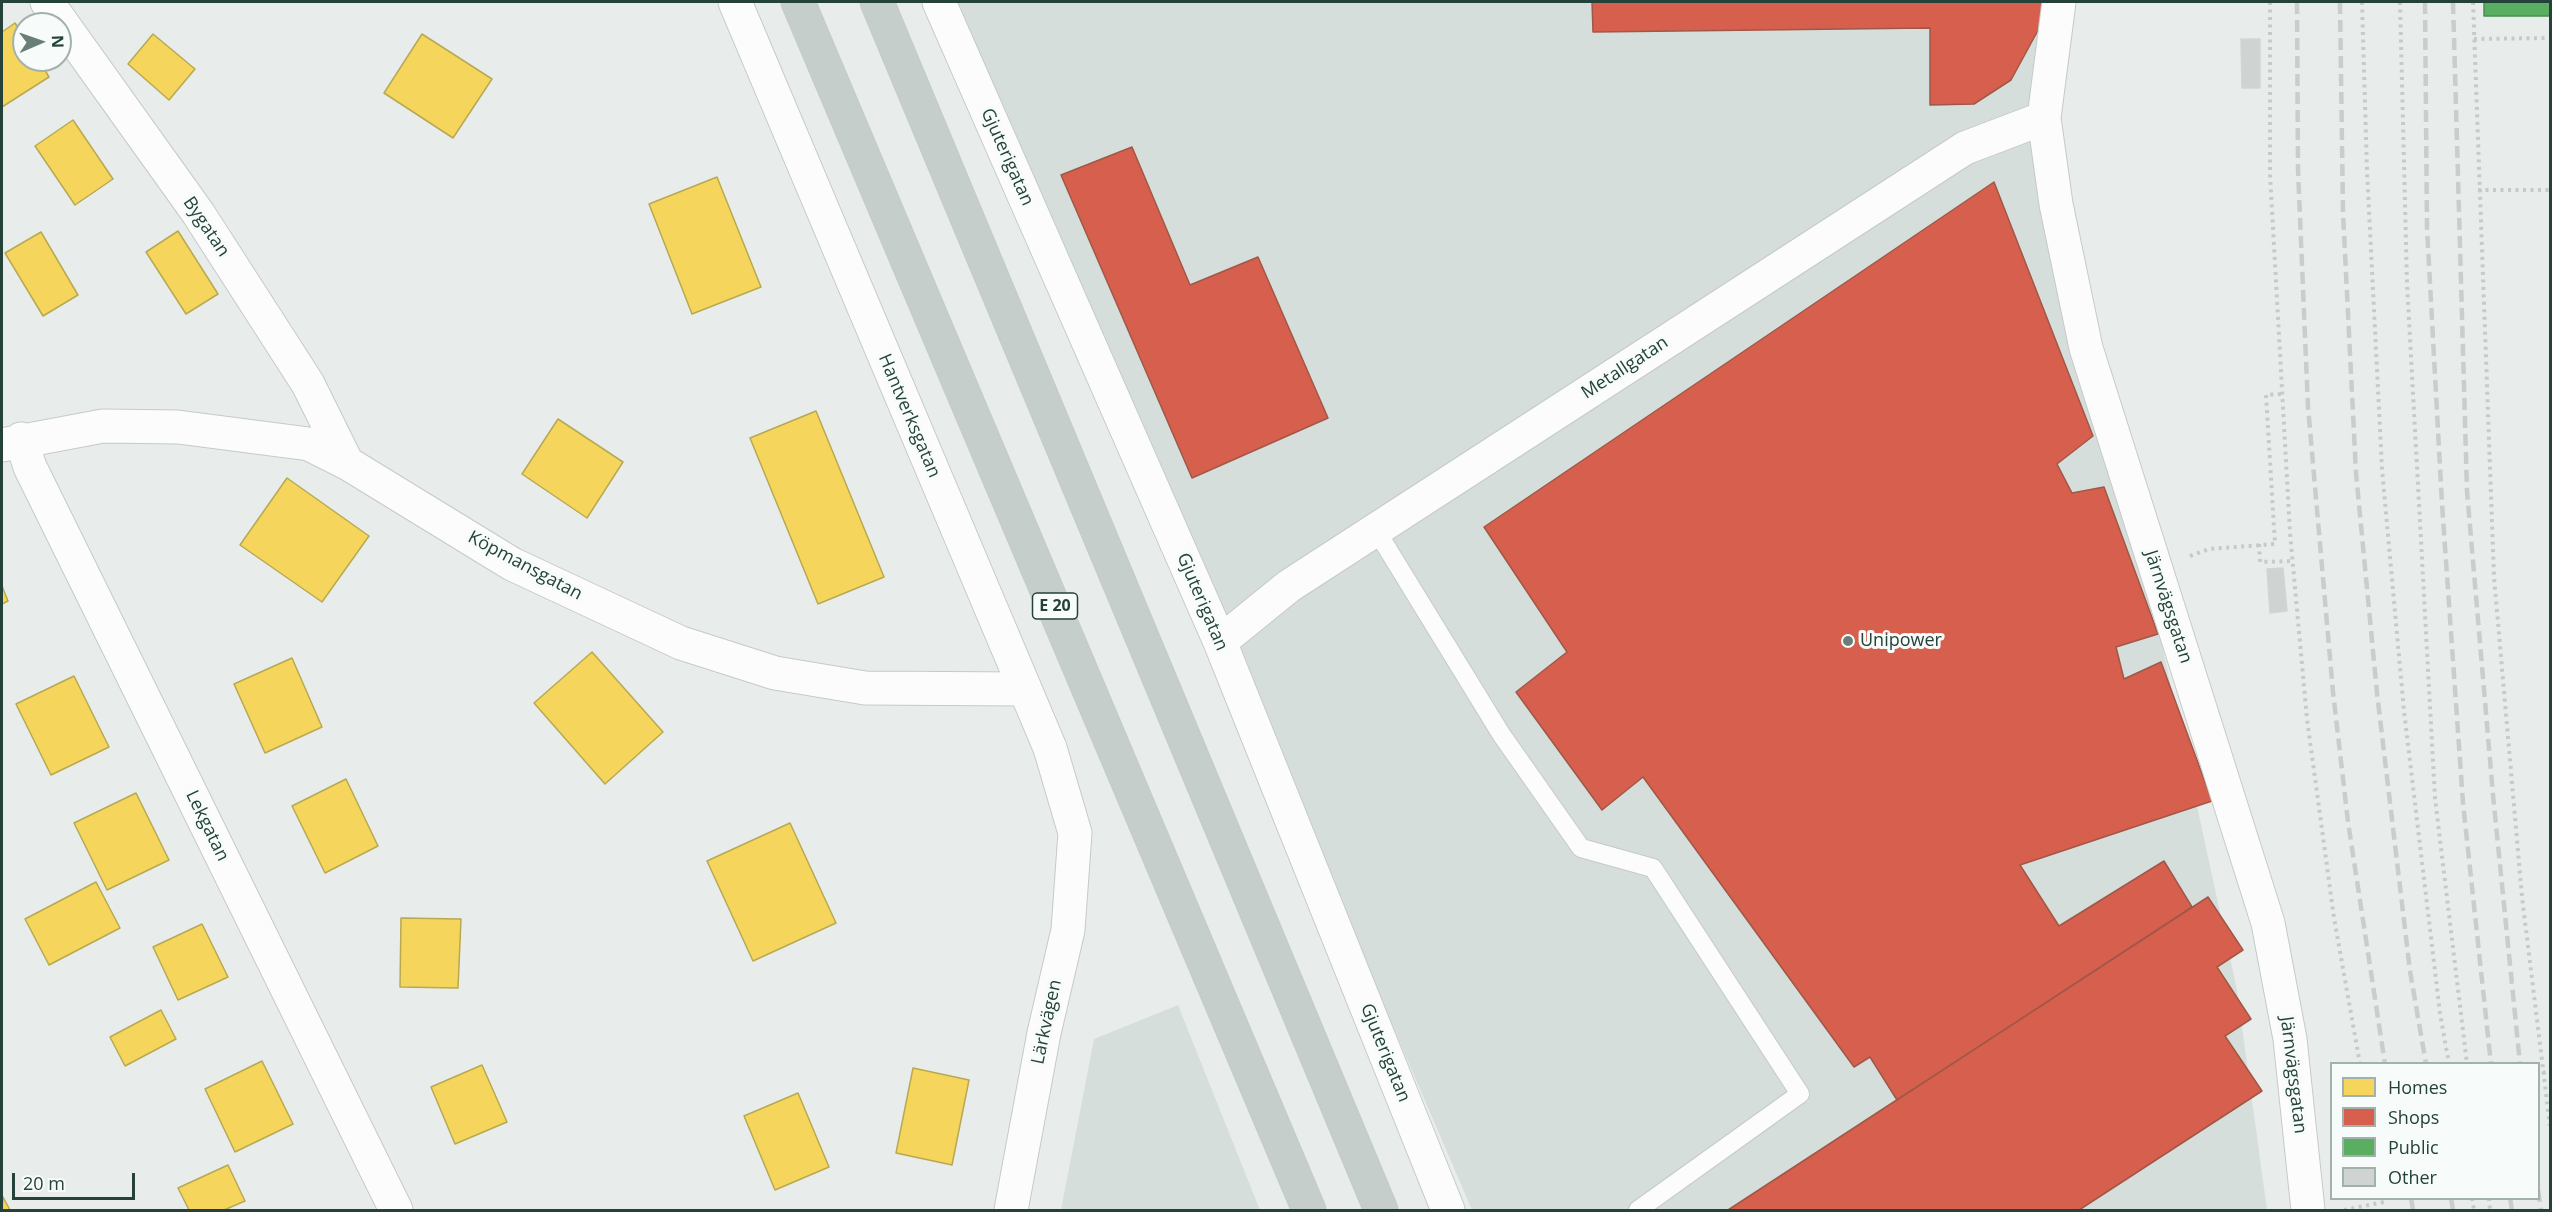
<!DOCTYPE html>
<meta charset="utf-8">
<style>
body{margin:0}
#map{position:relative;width:2552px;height:1212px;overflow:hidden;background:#e8edeb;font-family:"Open Sans",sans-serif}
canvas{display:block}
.frame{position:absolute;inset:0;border:3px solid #24423a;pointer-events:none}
.legend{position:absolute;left:2330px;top:1062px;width:210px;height:138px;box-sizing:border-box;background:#f7fbf9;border:2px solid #a3b1ad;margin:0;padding:8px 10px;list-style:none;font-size:18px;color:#24423a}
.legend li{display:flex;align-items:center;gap:12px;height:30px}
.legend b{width:30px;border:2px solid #a3b1ad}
.north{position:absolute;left:12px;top:12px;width:60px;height:60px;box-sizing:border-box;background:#f7fbf9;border:2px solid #a3b1ad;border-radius:50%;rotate:88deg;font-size:16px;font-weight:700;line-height:24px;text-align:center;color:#24423a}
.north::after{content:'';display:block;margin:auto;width:21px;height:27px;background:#697e78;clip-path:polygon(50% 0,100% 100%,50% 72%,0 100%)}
.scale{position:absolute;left:12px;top:1173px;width:123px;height:27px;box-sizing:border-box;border:3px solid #24423a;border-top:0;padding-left:8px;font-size:18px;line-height:21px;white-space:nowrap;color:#24423a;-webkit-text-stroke:4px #f7fbf9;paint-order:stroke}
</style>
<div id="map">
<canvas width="2552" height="1212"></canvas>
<div class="frame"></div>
<ul class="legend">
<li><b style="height:16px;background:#f6d55c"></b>Homes</li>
<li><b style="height:16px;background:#d6604d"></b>Shops</li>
<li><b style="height:16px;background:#5aae61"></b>Public</li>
<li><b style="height:16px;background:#cfd4d2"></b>Other</li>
</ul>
<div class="north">N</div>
<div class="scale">20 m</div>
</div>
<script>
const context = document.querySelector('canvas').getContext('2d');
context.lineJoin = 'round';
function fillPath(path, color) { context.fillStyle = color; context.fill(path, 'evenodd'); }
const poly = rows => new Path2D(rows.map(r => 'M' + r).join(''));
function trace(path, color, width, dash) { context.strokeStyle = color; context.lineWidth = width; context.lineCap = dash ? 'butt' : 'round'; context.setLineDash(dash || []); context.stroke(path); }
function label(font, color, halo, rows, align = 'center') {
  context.font = font + ' "Open Sans",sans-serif'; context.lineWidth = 6; context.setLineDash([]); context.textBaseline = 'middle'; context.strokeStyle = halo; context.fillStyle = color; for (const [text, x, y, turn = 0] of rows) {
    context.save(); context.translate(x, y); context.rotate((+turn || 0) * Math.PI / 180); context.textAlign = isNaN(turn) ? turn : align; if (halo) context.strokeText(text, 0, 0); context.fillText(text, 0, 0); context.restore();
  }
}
const built = poly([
 [952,2,2041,2,2037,71,2237,990,2267,1210,1472,1210],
 [1178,1005,1260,1210,1061,1210,1094,1039]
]);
const homes = poly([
 [15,23,24,37,24,60,39,60,49,77,2,107,2,32,15,23],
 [153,34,195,69,169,100,128,64,153,34],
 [422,34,492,79,453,138,384,93,422,34],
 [73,120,113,179,75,205,35,146,73,120],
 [717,177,761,287,692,314,649,204,717,177],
 [178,231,218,294,186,314,146,252,178,231],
 [41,232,78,295,43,316,5,253,41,232],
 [816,411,884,577,818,604,750,438,816,411],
 [558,419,623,462,587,518,522,474,558,419],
 [287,478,369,536,322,602,240,545,287,478],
 [2,586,8,601,2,604,2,586],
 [592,652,663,732,605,784,534,703,592,652],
 [292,658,322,727,265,753,234,684,292,658],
 [74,676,109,747,51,775,16,704,74,676],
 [346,779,378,846,325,873,292,806,346,779],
 [136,793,169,860,107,890,74,823,136,793],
 [790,823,836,923,753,961,707,861,790,823],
 [96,882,120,928,49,965,25,919,96,882],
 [401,918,461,919,458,988,400,987,401,918],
 [202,924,228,977,178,1000,153,947,202,924],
 [161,1010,176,1039,125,1066,110,1037,161,1010],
 [262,1061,293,1124,235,1152,205,1089,262,1061],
 [482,1065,507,1122,455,1144,431,1087,482,1065],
 [913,1068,969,1080,952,1165,896,1153,913,1068],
 [798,1093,829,1167,775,1190,744,1116,798,1093],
 [228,1165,245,1201,224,1210,189,1210,178,1188,228,1165],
 [3,1197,10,1210,2,1210,3,1197]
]);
const shops = poly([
 [1592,2,2042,2,2042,23,2011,80,1974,104,1930,105,1930,28,1593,32,1592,2],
 [1132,147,1190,285,1258,257,1328,418,1192,478,1061,175,1132,147],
 [1994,182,2093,436,2057,464,2072,493,2104,487,2158,634,2116,647,2124,679,2161,662,2212,801,2020,865,2059,926,2164,861,2192,907,1897,1100,1870,1057,1854,1067,1643,777,1602,810,1516,692,1567,652,1484,527,1994,182],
 [2208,897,2243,950,2217,967,2251,1019,2225,1036,2262,1091,2079,1210,1728,1210,2208,897]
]);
const public = poly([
 [2484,2,2550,2,2550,16,2484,16,2484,2]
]);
const building = poly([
 [2241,39,2260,39,2260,88,2242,88,2241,39],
 [2283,568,2287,611,2270,613,2267,569,2283,568]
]);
const path = poly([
 [2270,2,2270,174,2290,533,2307,719,2334,918,2360,1064],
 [2362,2,2367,170,2382,469,2404,711,2440,1013,2449,1064],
 [2400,2,2407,283,2435,798,2467,1064],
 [2473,2,2494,577,2522,897,2550,1126],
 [2474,39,2550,38],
 [2478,190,2550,190],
 [2259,544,2260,562,2293,561],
 [2190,556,2209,549,2275,544,2266,395,2281,394],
 [2543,1073,2550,1071],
 [2472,1198,2474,1210],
 [2489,1198,2490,1210],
 [2344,1210,2384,1202,2384,1198]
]);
const service = poly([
 [1376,530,1501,734,1581,848,1653,868,1800,1094,1638,1210]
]);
const minor = poly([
 [47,2,198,213,308,384,347,463],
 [735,2,1050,748,1075,833,1068,930,1044,1033,1011,1210],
 [939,2,1220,642,1448,1210],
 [2059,2,2044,118,2056,204,2086,348,2268,923,2290,1039,2308,1210],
 [21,439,30,467,396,1210],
 [2,445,103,426,178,427,309,444,347,463,512,564,681,643,775,673,865,688,1023,689],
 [1220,642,1289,586,1965,148,2044,118]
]);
const trunk = poly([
 [798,2,1309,1210],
 [877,2,1381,1210]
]);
const rail = poly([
 [2297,2,2298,170,2308,407,2333,692,2348,822,2385,1064],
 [2340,2,2343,213,2356,473,2377,693,2410,971,2426,1064],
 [2425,2,2427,228,2442,504,2463,803,2491,1064],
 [2453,2,2467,491,2493,795,2520,1064],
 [2538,1190,2541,1210],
 [2411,1198,2413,1210],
 [2451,1198,2453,1210],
 [2510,1198,2512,1210]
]);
const markers = [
 [1848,641,6,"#697e78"]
];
const shields = [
 [1055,606,45]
];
const shieldNames = [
 ["E 20",1055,606]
];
const streetNames = [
 ["Gjuterigatan",1007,157,66],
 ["Bygatan",206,227,56],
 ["Metallgatan",1625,368,-33],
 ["Hantverksgatan",909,416,67],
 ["Köpmansgatan",525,566,28],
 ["Gjuterigatan",1202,602,67],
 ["Järnvägsgatan",2168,607,72],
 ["Lekgatan",207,826,64],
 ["Lärkvägen",1047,1022,-78],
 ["Gjuterigatan",1385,1053,68],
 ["Järnvägsgatan",2293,1075,83]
];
const poiNames = [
 ["Unipower",1860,641]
];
fillPath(built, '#d6dedb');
fillPath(homes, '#f6d55c');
trace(homes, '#b7a952', 1.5);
fillPath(shops, '#d6604d');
trace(shops, '#a15747', 1.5);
fillPath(public, '#5aae61');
trace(public, '#4a8e55', 1.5);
fillPath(building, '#cfd4d2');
trace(building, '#d1d6d4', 1.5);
trace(service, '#c5cac8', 20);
trace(minor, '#c5cac8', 35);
trace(trunk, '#c3ccc9', 35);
trace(path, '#c3ccca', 4, [3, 4.5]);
trace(service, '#fcfcfc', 18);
trace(minor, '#fcfcfc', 33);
trace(trunk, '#c6cecc', 33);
trace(rail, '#c9cdcc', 4.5, [12, 6]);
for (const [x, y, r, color] of markers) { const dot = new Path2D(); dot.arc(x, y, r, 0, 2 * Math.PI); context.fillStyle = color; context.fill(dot); trace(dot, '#f7fbf9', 2); }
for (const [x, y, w] of shields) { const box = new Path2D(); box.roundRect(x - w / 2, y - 13, w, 26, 4.5); context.fillStyle = '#f7fbf9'; context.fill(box); trace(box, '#24423a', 1.5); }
label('bold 16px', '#24423a', null, shieldNames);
label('18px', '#24423a', '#f7fbf9', streetNames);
label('18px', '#24423a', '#f7fbf9', poiNames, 'left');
</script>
